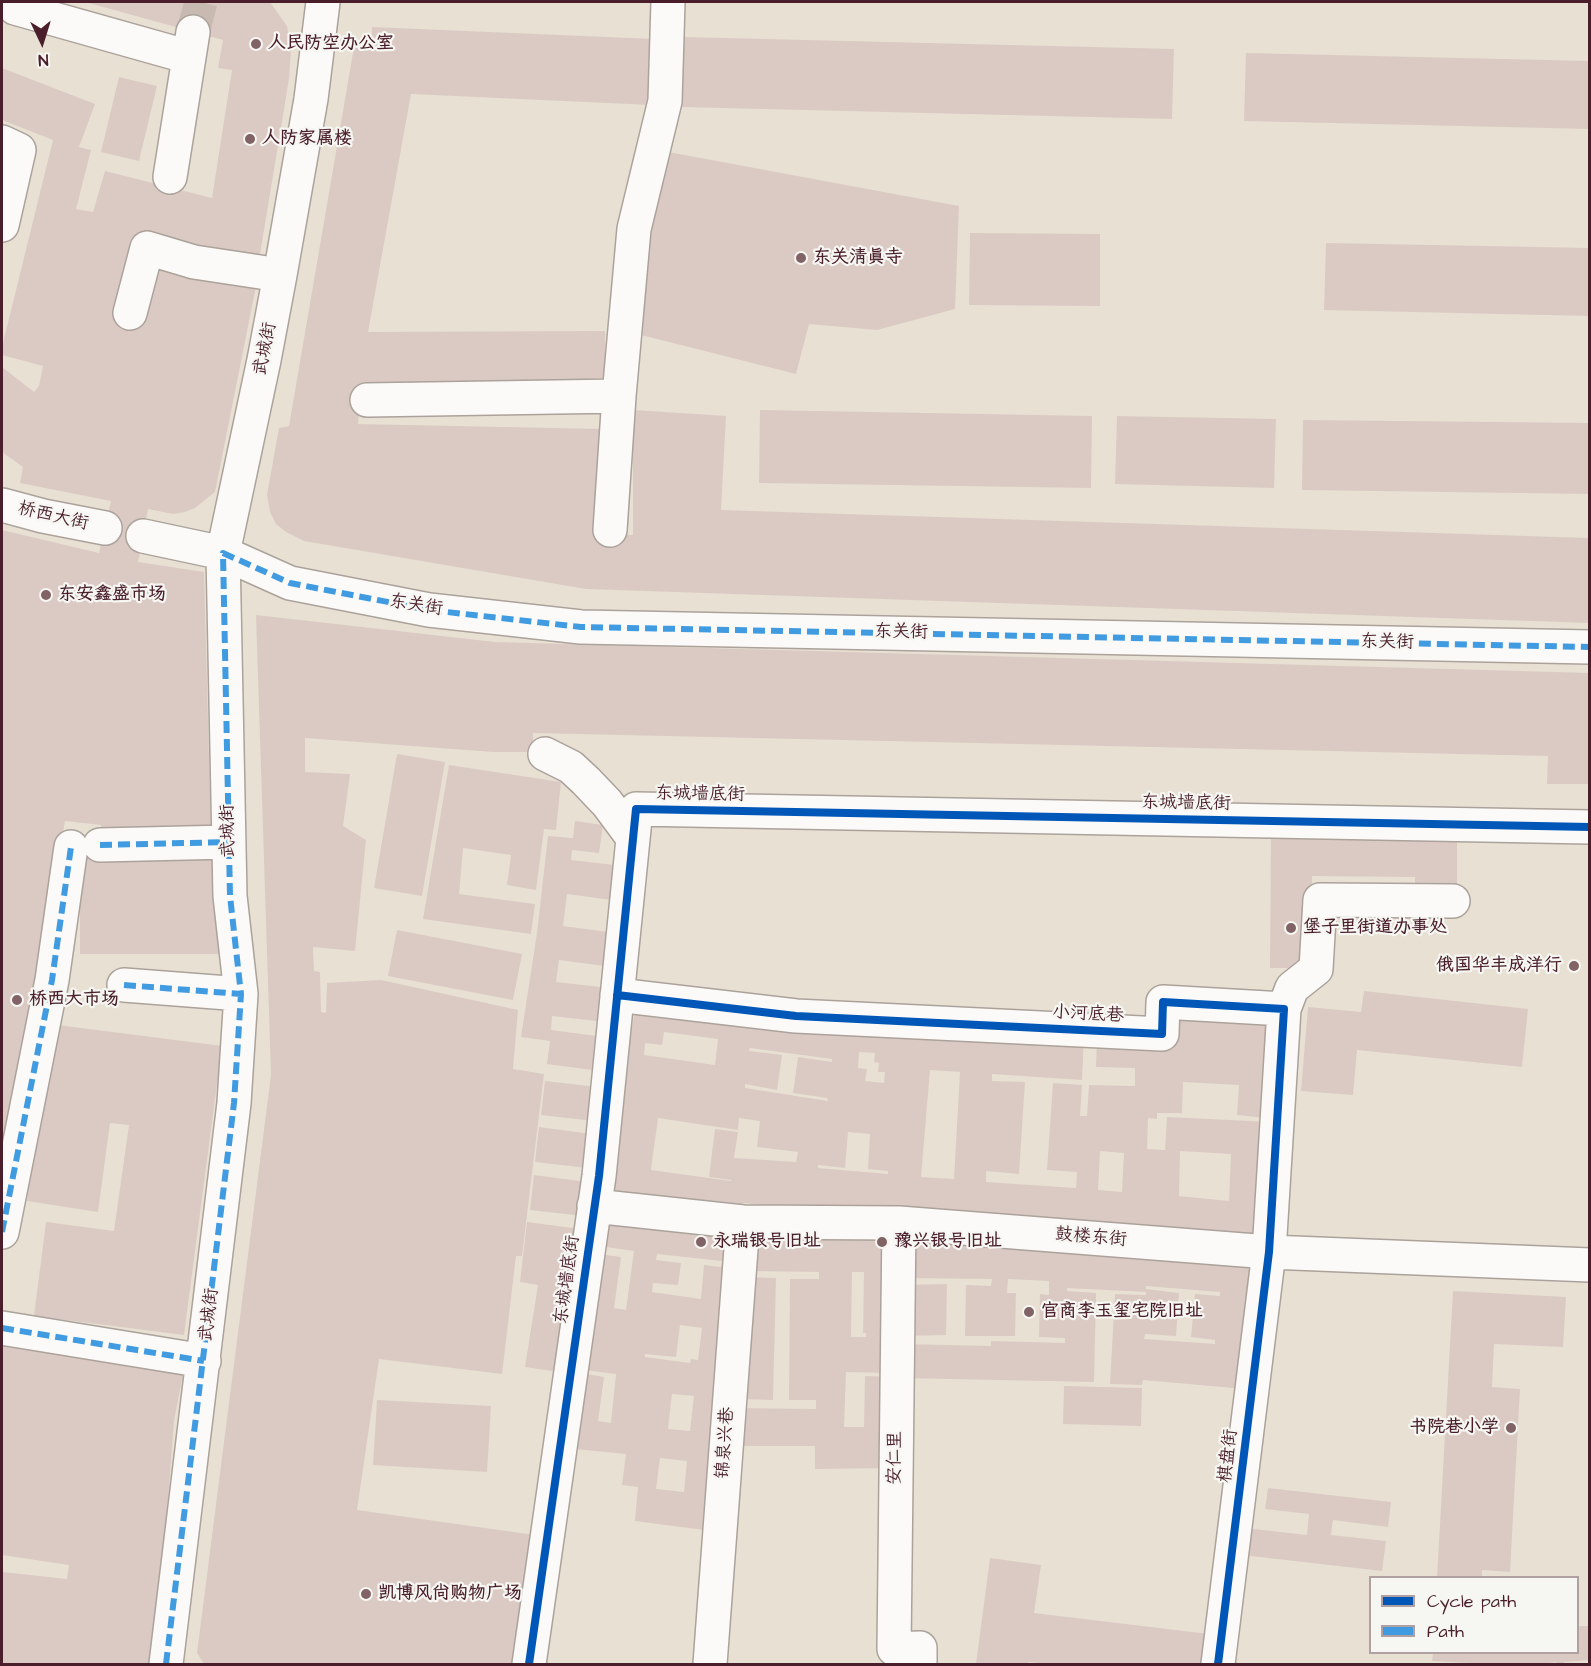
<!DOCTYPE html>
<meta charset="utf-8">
<style>
body{margin:0}
#map{position:relative;width:1591px;height:1666px;overflow:hidden;background:#e8e1d3;font-family:"Architects Daughter",sans-serif}
canvas{display:block}
.frame{position:absolute;inset:0;border:3px solid #4a1f2b;pointer-events:none}
.legend{position:absolute;left:1369px;top:1576px;width:210px;height:78px;box-sizing:border-box;background:#f6f6f2;border:2px solid #b1a0a2;margin:0;padding:8px 10px;list-style:none;font-size:18px;color:#4a1f2b}
.legend li{display:flex;align-items:center;gap:12px;height:30px}
.legend b{width:30px;border:2px solid #b1a0a2}
.north{position:absolute;left:12px;top:12px;width:60px;height:60px;-webkit-text-stroke:4px #f6f6f2;paint-order:stroke;rotate:176deg;font-size:16px;font-weight:700;line-height:24px;text-align:center;color:#4a1f2b}
.north::after{content:'';display:block;margin:auto;width:21px;height:27px;background:#4a1f2b;clip-path:polygon(50% 0,100% 100%,50% 72%,0 100%)}
</style>
<div id="map">
<canvas width="1591" height="1666"></canvas>
<div class="frame"></div>
<ul class="legend">
<li><b style="height:8px;background:#0057b8"></b>Cycle path</li>
<li><b style="height:8px;background:#409be1"></b>Path</li>
</ul>
<div class="north">N</div>
</div>
<script>
const context = document.querySelector('canvas').getContext('2d');
context.lineJoin = 'round';
function fillPath(path, color) { context.fillStyle = color; context.fill(path, 'evenodd'); }
const poly = rows => new Path2D(rows.map(r => 'M' + r).join(''));
function trace(path, color, width, dash) { context.strokeStyle = color; context.lineWidth = width; context.lineCap = dash ? 'butt' : 'round'; context.setLineDash(dash || []); context.stroke(path); }
function label(font, color, halo, rows, align = 'center') {
  context.font = font + ' "Architects Daughter","LXGW WenKai TC",sans-serif'; context.lineWidth = 4.5; context.setLineDash([]); context.textBaseline = 'middle'; context.strokeStyle = halo; context.fillStyle = color; for (const [text, x, y, turn = 0] of rows) {
    context.save(); context.translate(x, y); context.rotate((+turn || 0) * Math.PI / 180); context.textAlign = isNaN(turn) ? turn : align; if (halo) context.strokeText(text, 0, 0); context.fillText(text, 0, 0); context.restore();
  }
}
const building = poly([
 [85,2,270,2,287,26,291,49,289,79,258,266,152,258,257,281,215,492,195,508,185,512,173,514,148,509,138,562,204,572,211,833,101,836,101,825,65,821,3,1173,2,530,99,553,111,501,20,483,23,467,2,452,2,367,34,392,39,386,43,366,2,355,2,347,53,140,2,120,2,68,95,104,79,147,91,150,76,209,93,212,105,171,212,198,232,70,218,68,223,40],
 [372,27,654,39,651,105,411,94,368,332,605,331,605,392,361,392,358,424,602,429,596,535,633,535,633,410,726,416,721,510,1590,538,1590,623,586,589,304,541,286,532,276,524,270,512,267,495,279,428,289,426,354,47,371,47],
 [683,37,1174,49,1172,119,681,107],
 [1246,53,1590,61,1590,129,1244,121],
 [119,77,157,86,139,161,101,152],
 [663,151,959,206,955,309,877,330,809,324,796,374,633,333],
 [970,233,1100,234,1100,306,969,305],
 [1326,243,1590,248,1590,316,1324,310],
 [760,410,1092,416,1091,488,759,483],
 [1117,416,1276,419,1274,488,1115,484],
 [1303,420,1590,423,1590,494,1302,490],
 [256,615,495,642,1590,673,1590,784,1547,784,1548,756,533,733,533,752,493,752,305,738,305,772,350,774,343,826,366,840,355,951,313,947,314,971,320,972,321,1012,326,1013,327,983,381,980,518,1010,513,1069,544,1074,522,1256,516,1256,502,1374,379,1359,357,1510,535,1535,517,1664,204,1664,197,1653,271,1075],
 [397,754,445,762,422,896,374,888],
 [449,765,561,782,556,830,544,829,536,890,507,885,511,855,463,848,459,894,535,904,531,934,423,919],
 [575,821,603,825,599,853,572,850,571,860,623,866,619,901,567,894,563,926,616,933,612,967,559,960,556,982,609,988,605,1022,552,1016,551,1030,604,1037,600,1071,547,1064,550,1041,521,1037,537,933,548,836,573,838],
 [1271,832,1457,834,1457,888,1415,887,1415,877,1312,876,1311,968,1270,968],
 [80,858,219,858,219,954,80,954],
 [397,930,522,954,513,1000,388,976],
 [1364,991,1528,1009,1522,1067,1357,1050,1353,1095,1301,1091,1308,1007,1361,1012],
 [636,1001,1084,1035,1082,1080,992,1074,992,1081,1025,1082,1019,1174,986,1171,986,1182,1076,1188,1077,1172,1047,1170,1053,1083,1082,1085,1080,1116,1087,1116,1089,1085,1135,1086,1135,1068,1096,1067,1097,1040,1169,1007,1274,1014,1265,1118,1237,1115,1239,1085,1183,1082,1182,1113,1157,1113,1157,1119,1148,1118,1147,1149,1165,1150,1167,1117,1273,1122,1261,1243,805,1209,743,1203,741,1217,607,1198],
 [664,1032,718,1039,715,1065,644,1055,645,1043,662,1045],
 [750,1048,832,1059,832,1062,798,1057,793,1093,827,1098,828,1101,745,1088,745,1084,777,1090,782,1055,749,1051],
 [859,1052,875,1053,874,1062,879,1063,878,1072,885,1072,884,1083,865,1081,867,1069,858,1068],
 [930,1070,960,1072,954,1179,921,1177],
 [658,1118,738,1130,739,1118,760,1121,757,1147,798,1152,796,1162,734,1158,738,1132,715,1129,709,1177,732,1180,731,1181,651,1170],
 [848,1132,870,1134,868,1169,888,1171,888,1174,818,1168,818,1165,845,1168],
 [1100,1151,1124,1153,1122,1192,1098,1190],
 [1180,1151,1231,1154,1229,1201,1179,1196],
 [50,1024,222,1046,184,1335,34,1316,46,1222,114,1231,129,1125,110,1123,98,1212,27,1201],
 [545,1081,598,1087,594,1121,541,1115],
 [539,1127,592,1134,588,1168,535,1162],
 [534,1175,587,1182,583,1216,530,1210],
 [596,1214,741,1231,712,1531,635,1521,638,1487,622,1485,626,1454,564,1448,575,1372,604,1377,598,1421,611,1423,616,1374,576,1369,591,1253,621,1257,614,1308,626,1310,634,1251,592,1245],
 [657,1254,722,1261,721,1267,704,1265,701,1299,652,1292,653,1283,678,1285,681,1263,656,1260],
 [680,1325,702,1328,698,1360,691,1359,690,1363,645,1357,645,1354,676,1357],
 [672,1394,694,1396,690,1431,668,1429],
 [660,1458,687,1461,684,1492,656,1489],
 [527,1222,580,1229,559,1372,525,1367,538,1285,520,1282],
 [746,1231,888,1231,892,1373,846,1372,844,1427,864,1427,865,1376,892,1377,891,1468,815,1469,815,1446,735,1446,737,1408,816,1409,816,1400,789,1400,790,1279,819,1279,819,1272,744,1271],
 [852,1272,864,1272,863,1333,866,1333,866,1337,851,1337],
 [910,1241,992,1242,1258,1259,1245,1389,1143,1380,1142,1385,1110,1384,1115,1294,1146,1295,1146,1292,1067,1288,1067,1291,1096,1293,1094,1382,901,1378,901,1344,991,1346,991,1341,1065,1343,1065,1338,1039,1337,1040,1294,1049,1295,1049,1281,1008,1279,1007,1293,1016,1293,1015,1336,965,1336,966,1285,991,1286,992,1279,902,1278],
 [1146,1286,1220,1292,1220,1296,1195,1294,1191,1337,1215,1340,1215,1344,1144,1339,1145,1334,1176,1336,1179,1293,1146,1289],
 [744,1277,776,1278,773,1400,738,1399],
 [947,1284,946,1335,901,1336,902,1285],
 [1453,1291,1566,1297,1563,1347,1494,1344,1492,1387,1520,1389,1510,1572,1482,1570,1482,1578,1437,1578],
 [2,1335,184,1369,174,1421,166,1526,151,1664,2,1664,2,1572,67,1579,69,1565,2,1555],
 [1064,1386,1142,1388,1141,1426,1063,1424],
 [377,1400,491,1406,487,1472,373,1465],
 [1268,1488,1391,1502,1388,1527,1333,1520,1331,1535,1386,1541,1382,1571,1242,1555,1245,1528,1307,1535,1309,1514,1265,1509],
 [990,1558,1041,1565,1034,1613,1209,1634,1205,1664,1051,1664,1028,1662,1028,1664,976,1664],
 [1578,1626,1590,1626,1590,1660,1564,1662,1564,1664,1556,1664,1556,1662,1543,1664,1488,1664,1432,1661,1433,1653,1578,1653]
]);
const minorTunnel = poly([
 [193,32,201,2]
]);
const minor = poly([
 [15,8,189,57],
 [2,142,19,150,2,225],
 [170,177,193,32],
 [130,313,147,248,194,262,280,275],
 [367,400,619,396,634,229,665,101,668,2],
 [2,505,43,516,105,528],
 [610,530,619,396],
 [143,536,223,553,290,583,429,610,581,627,1590,647],
 [545,754,571,767,586,781,607,803,633,838],
 [100,845,229,842],
 [124,985,241,994],
 [617,995,796,1016,1162,1034,1163,1002,1284,1009,1269,1252,1218,1664],
 [1284,1009,1292,988,1316,969,1320,900,1453,901],
 [594,1206,743,1222,899,1223,1269,1252,1590,1265],
 [899,1223,894,1649,920,1648,920,1664],
 [2,1232,52,980,71,847],
 [2,1328,204,1361],
 [166,1664,234,1103,241,994,230,896,223,553,264,360,280,275,311,99,323,2],
 [529,1664,599,1176,636,809,1590,827],
 [710,1664,743,1222]
]);
const quiet = poly([
 [100,845,229,842],
 [124,985,241,994],
 [2,1232,52,980,71,847],
 [2,1328,204,1361],
 [166,1664,234,1103,241,994,230,896,223,553,290,583,429,610,581,627,1590,647]
]);
const cycleway = poly([
 [617,995,796,1016,1162,1034,1163,1002,1284,1009,1269,1252,1218,1664],
 [529,1664,599,1176,636,809,1590,827]
]);
const markers = [
 [256,44,6,"#816366"],
 [250,139,6,"#816366"],
 [801,258,6,"#816366"],
 [46,595,6,"#816366"],
 [1291,928,6,"#816366"],
 [1574,966,6,"#816366"],
 [17,1000,6,"#816366"],
 [701,1242,6,"#816366"],
 [882,1242,6,"#816366"],
 [1029,1312,6,"#816366"],
 [1511,1428,6,"#816366"],
 [366,1594,6,"#816366"]
];
const poiNames = [
 ["人民防空办公室",268,44],
 ["人防家属楼",262,139],
 ["东关清真寺",813,258],
 ["东安鑫盛市场",58,595],
 ["堡子里街道办事处",1303,928],
 ["俄国华丰成洋行",1562,966,"right"],
 ["桥西大市场",29,1000],
 ["永瑞银号旧址",713,1242],
 ["豫兴银号旧址",894,1242],
 ["官商李玉玺宅院旧址",1041,1312],
 ["书院巷小学",1499,1428,"right"],
 ["凯博风尚购物广场",378,1594]
];
const streetNames = [
 ["武城街",266,349,-79],
 ["桥西大街",53,517,13],
 ["东关街",416,606,9],
 ["东关街",901,633,1],
 ["东关街",1387,643,1],
 ["东城墙底街",700,795,1],
 ["东城墙底街",1186,804,1],
 ["武城街",229,831,-91],
 ["小河底巷",1088,1015,3],
 ["鼓楼东街",1091,1238,5],
 ["东城墙底街",568,1280,-82],
 ["武城街",210,1315,-83],
 ["锦泉兴巷",726,1443,-86],
 ["棋盘街",1229,1456,-83],
 ["安仁里",896,1458,-89]
];
fillPath(building, '#dbcac3');
trace(minorTunnel, '#c8bab1', 33, [33, 16]);
trace(minor, '#aba29b', 36);
trace(minor, '#fcfaf8', 33);
trace(quiet, '#409be1', 6, [12, 6]);
trace(cycleway, '#0057b8', 8);
for (const [x, y, r, color] of markers) { const dot = new Path2D(); dot.arc(x, y, r, 0, 2 * Math.PI); context.fillStyle = color; context.fill(dot); trace(dot, '#f6f6f2', 2); }
label('bold 18px', '#4a1f2b', '#f6f6f2', poiNames, 'left');
label('18px', '#4a1f2b', '#f6f6f2', streetNames);
</script>
